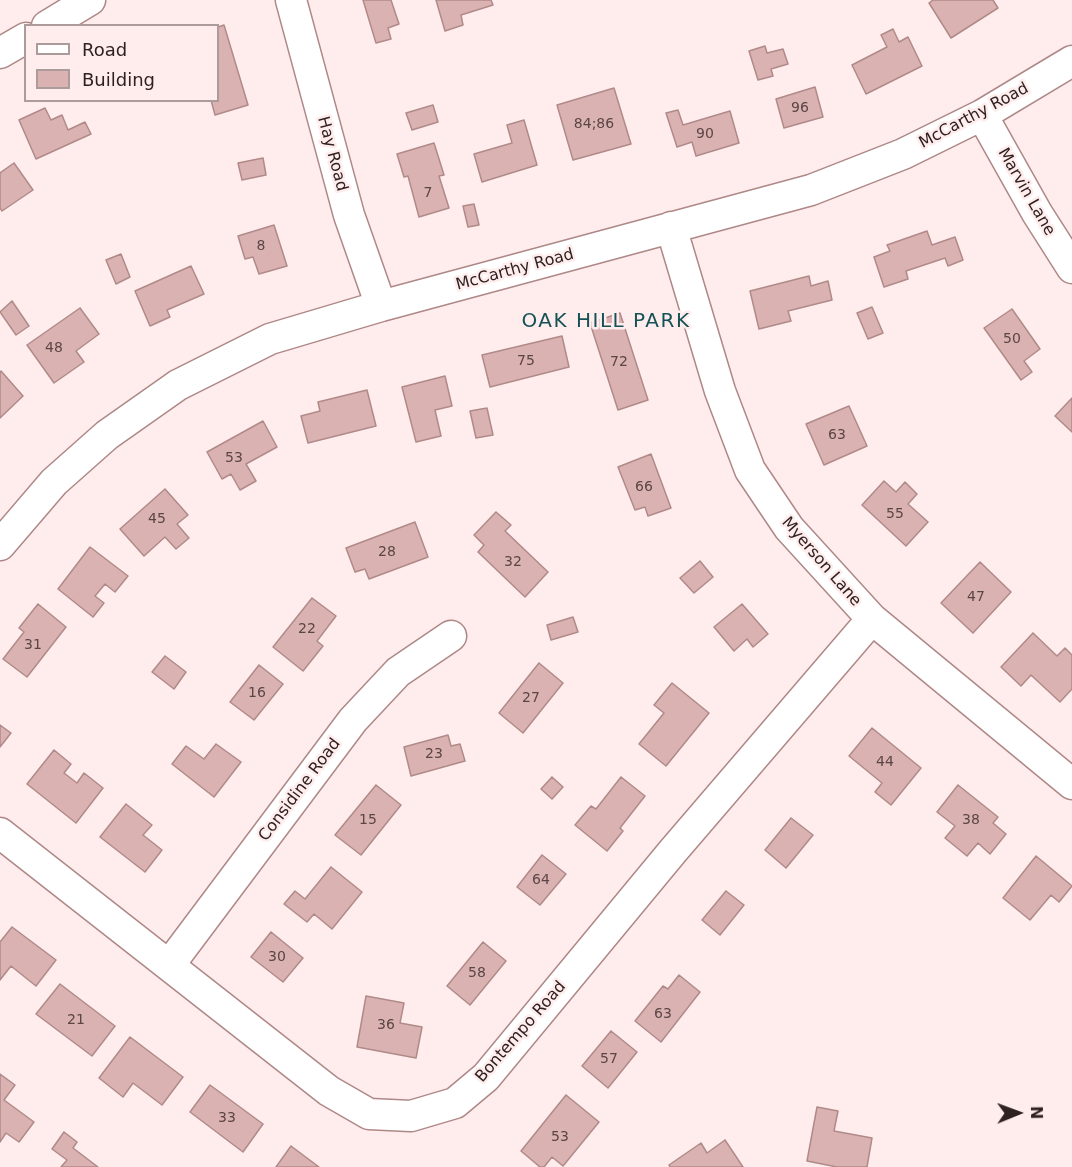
<!DOCTYPE html>
<style>
body{margin:0}
#map{position:relative;width:1072px;height:1167px;overflow:hidden;background:#ffeded;font-family:"DejaVu Sans",sans-serif}
canvas{display:block}
.legend{position:absolute;left:24px;top:24px;width:195px;height:78px;box-sizing:border-box;background:#ffeded;border:2px solid #ac9b9b;margin:0;padding:8px 10px;list-style:none;font-size:18px;color:#302121}
.legend li{display:flex;align-items:center;gap:12px;height:30px}
.legend b{width:30px;border:2px solid #ac9b9b}
.north{position:absolute;left:988px;top:1083px;width:60px;height:60px;-webkit-text-stroke:4px #ffeded;paint-order:stroke;rotate:89deg;font-size:16px;font-weight:700;line-height:24px;text-align:center;color:#302121}
.north::after{content:'';display:block;margin:auto;width:21px;height:27px;background:#302121;clip-path:polygon(50% 0,100% 100%,50% 72%,0 100%)}
</style>
<div id="map">
<canvas width="1072" height="1167"></canvas>
<ul class="legend">
<li><b style="height:8px;background:#fff"></b>Road</li>
<li><b style="height:16px;background:#dbb2b2"></b>Building</li>
</ul>
<div class="north">N</div>
</div>
<script>
const context = document.querySelector('canvas').getContext('2d');
context.lineJoin = 'round';
function fillPath(path, color) { context.fillStyle = color; context.fill(path, 'evenodd'); }
const poly = rows => new Path2D(rows.map(r => 'M' + r).join(''));
function trace(path, color, width, dash) { context.strokeStyle = color; context.lineWidth = width; context.lineCap = dash ? 'butt' : 'round'; context.setLineDash(dash || []); context.stroke(path); }
function label(font, color, halo, rows, align = 'center') {
  context.font = font + ' "DejaVu Sans",sans-serif'; context.lineWidth = 5; context.setLineDash([]); context.textBaseline = 'middle'; context.strokeStyle = halo; context.fillStyle = color; for (const [text, x, y, turn = 0] of rows) {
    context.save(); context.translate(x, y); context.rotate((+turn || 0) * Math.PI / 180); context.textAlign = isNaN(turn) ? turn : align; if (halo) context.strokeText(text, 0, 0); context.fillText(text, 0, 0); context.restore();
  }
}
const building = poly([
 [363,0,391,0,399,24,388,28,391,39,376,43,363,0],
 [436,0,491,0,493,5,461,15,463,25,445,31,436,0],
 [933,0,993,0,998,8,951,38,929,3,933,0],
 [224,25,248,105,215,115,211,100,218,100,218,27,224,25],
 [893,29,899,42,908,37,922,66,866,94,852,65,887,47,881,35,893,29],
 [765,46,767,53,783,49,788,64,771,69,773,76,758,80,749,51,765,46],
 [815,87,823,117,784,128,776,99,815,87],
 [614,88,631,144,573,160,557,105,614,88],
 [433,105,438,122,412,130,406,113,433,105],
 [45,108,51,120,62,115,68,130,85,122,91,134,36,159,19,120,45,108],
 [678,110,683,125,730,111,739,143,696,156,692,142,677,147,666,113,678,110],
 [524,120,537,165,482,182,474,154,512,143,507,125,524,120],
 [434,143,444,175,439,176,449,208,419,217,408,176,404,177,397,154,434,143],
 [263,158,266,175,242,180,238,163,263,158],
 [14,163,33,190,2,211,0,208,0,173,14,163],
 [474,204,479,225,468,227,463,206,474,204],
 [274,225,287,266,259,274,253,257,245,259,238,236,274,225],
 [927,231,932,245,955,237,963,260,948,266,945,258,906,271,908,279,884,287,874,257,890,251,887,245,927,231],
 [121,254,130,277,116,284,106,260,121,254],
 [191,266,204,294,167,310,170,317,150,326,135,291,191,266],
 [809,276,811,286,828,281,832,300,788,311,791,321,759,329,750,291,809,276],
 [12,301,29,326,16,335,0,312,12,301],
 [872,307,883,333,868,339,857,313,872,307],
 [80,308,99,334,76,351,84,362,54,383,27,345,80,308],
 [1012,309,1040,349,1024,361,1032,372,1021,380,984,328,1012,309],
 [620,313,648,400,618,410,590,323,620,313],
 [562,336,569,367,490,387,482,355,562,336],
 [1,371,23,396,0,418,0,373,1,371],
 [445,376,452,406,435,410,441,436,416,442,402,387,445,376],
 [367,390,376,426,308,443,301,416,320,411,318,402,367,390],
 [1072,398,1072,432,1055,416,1072,398],
 [849,406,867,446,824,465,806,424,849,406],
 [487,408,493,435,476,438,470,411,487,408],
 [263,421,277,447,246,464,256,481,240,490,231,474,222,479,207,452,263,421],
 [651,454,671,508,648,516,645,507,635,510,618,467,651,454],
 [884,481,896,492,905,482,917,494,908,504,928,522,906,546,862,505,884,481],
 [165,489,188,515,177,524,189,538,176,549,165,537,144,556,120,529,165,489],
 [496,512,511,525,505,531,548,572,525,597,478,552,484,545,474,535,496,512],
 [415,522,428,557,369,579,365,569,355,572,346,548,415,522],
 [90,547,128,576,115,592,105,584,95,596,104,603,93,617,58,589,90,547],
 [700,561,713,577,694,593,680,578,700,561],
 [980,562,1011,592,973,633,941,603,980,562],
 [312,598,336,616,317,641,323,646,303,671,273,647,312,598],
 [38,604,66,627,27,677,3,659,24,632,19,628,38,604],
 [742,604,768,634,753,647,747,639,734,651,714,627,742,604],
 [573,617,578,632,551,640,547,625,573,617],
 [1033,633,1057,656,1065,648,1072,655,1072,689,1060,702,1031,675,1021,686,1001,667,1033,633],
 [165,656,186,672,174,689,152,672,165,656],
 [539,663,563,683,523,733,499,713,539,663],
 [259,665,283,684,254,720,230,702,259,665],
 [672,683,709,713,666,766,639,744,664,713,654,705,672,683],
 [0,725,11,733,0,747,0,725],
 [872,728,921,768,891,805,875,792,882,783,849,756,872,728],
 [448,735,451,746,460,744,465,761,411,776,404,747,448,735],
 [216,744,241,762,214,797,172,764,186,746,204,759,216,744],
 [54,750,71,764,64,773,77,783,84,773,103,788,76,823,27,784,54,750],
 [552,777,563,787,552,799,541,789,552,777],
 [621,777,645,796,620,828,623,831,607,851,575,825,591,806,596,809,621,777],
 [376,785,401,805,361,855,335,835,376,785],
 [958,785,998,817,993,823,1006,834,990,854,978,843,967,856,945,838,955,826,937,812,958,785],
 [126,804,152,825,143,835,162,850,145,872,100,837,126,804],
 [791,818,813,835,786,868,765,850,791,818],
 [542,855,566,874,540,905,517,887,542,855],
 [1036,856,1072,886,1059,902,1051,895,1030,920,1003,898,1036,856],
 [331,867,362,892,332,929,314,914,307,922,284,904,295,891,305,899,331,867],
 [726,891,744,905,720,935,702,920,726,891],
 [12,927,56,960,36,986,11,966,0,980,0,942,12,927],
 [271,932,303,958,283,982,251,957,271,932],
 [483,942,506,961,470,1005,447,986,483,942],
 [679,975,700,992,661,1042,635,1021,663,986,668,989,679,975],
 [60,984,115,1026,92,1056,36,1014,60,984],
 [366,996,404,1003,400,1023,422,1027,416,1058,357,1047,366,996],
 [611,1031,637,1052,608,1088,582,1066,611,1031],
 [130,1037,183,1077,162,1105,133,1083,123,1097,99,1078,130,1037],
 [0,1074,15,1085,4,1100,34,1122,19,1142,6,1133,0,1142,0,1074],
 [210,1085,263,1124,243,1152,190,1112,210,1085],
 [566,1095,599,1122,563,1166,552,1157,544,1167,540,1167,521,1151,566,1095],
 [817,1107,838,1111,834,1131,872,1138,867,1167,837,1167,807,1161,817,1107],
 [64,1132,77,1142,73,1148,98,1167,61,1167,67,1160,52,1149,64,1132],
 [725,1140,743,1167,670,1167,669,1165,701,1143,707,1153,725,1140],
 [291,1146,319,1167,276,1167,291,1146]
]);
const street = poly([
 [291,0,349,215,381,306],
 [47,26,90,0],
 [0,53,26,38],
 [982,115,1037,213,1072,268],
 [671,227,720,391,750,470,789,528,872,619,1072,784],
 [0,545,54,482,107,435,178,385,270,339,381,306,811,190,903,154,982,115,1072,61],
 [0,833,329,1091,369,1114,411,1116,455,1103,486,1077,673,851,872,619],
 [170,964,353,720,398,672,451,636]
]);
const numberNames = [
 ["96",800,108],
 ["84;86",594,124],
 ["90",705,134],
 ["7",428,193],
 ["8",261,246],
 ["50",1012,339],
 ["48",54,348],
 ["75",526,361],
 ["72",619,362],
 ["63",837,435],
 ["53",234,458],
 ["66",644,487],
 ["55",895,514],
 ["45",157,519],
 ["28",387,552],
 ["32",513,562],
 ["47",976,597],
 ["22",307,629],
 ["31",33,645],
 ["16",257,693],
 ["27",531,698],
 ["23",434,754],
 ["44",885,762],
 ["15",368,820],
 ["38",971,820],
 ["64",541,880],
 ["30",277,957],
 ["58",477,973],
 ["63",663,1014],
 ["21",76,1020],
 ["36",386,1025],
 ["57",609,1059],
 ["33",227,1118],
 ["53",560,1137]
];
const streetNames = [
 ["McCarthy Road",974,116,-28],
 ["Hay Road",332,154,75],
 ["Marvin Lane",1026,192,60],
 ["McCarthy Road",515,270,-15],
 ["Myerson Lane",821,562,49],
 ["Considine Road",300,790,-53],
 ["Bontempo Road",521,1032,-49]
];
const quarterNames = [
 ["OAK HILL PARK",606,322]
];
fillPath(building, '#dbb2b2');
trace(building, '#b08a89', 1.5);
trace(street, '#ae8887', 33);
trace(street, '#fff', 30);
label('14px', '#5b4545', null, numberNames);
label('16px', '#302121', '#ffeded', streetNames);
context.letterSpacing = '1.5px';
label('20px', '#155255', '#ffeded', quarterNames);
context.letterSpacing = '0px';
</script>
